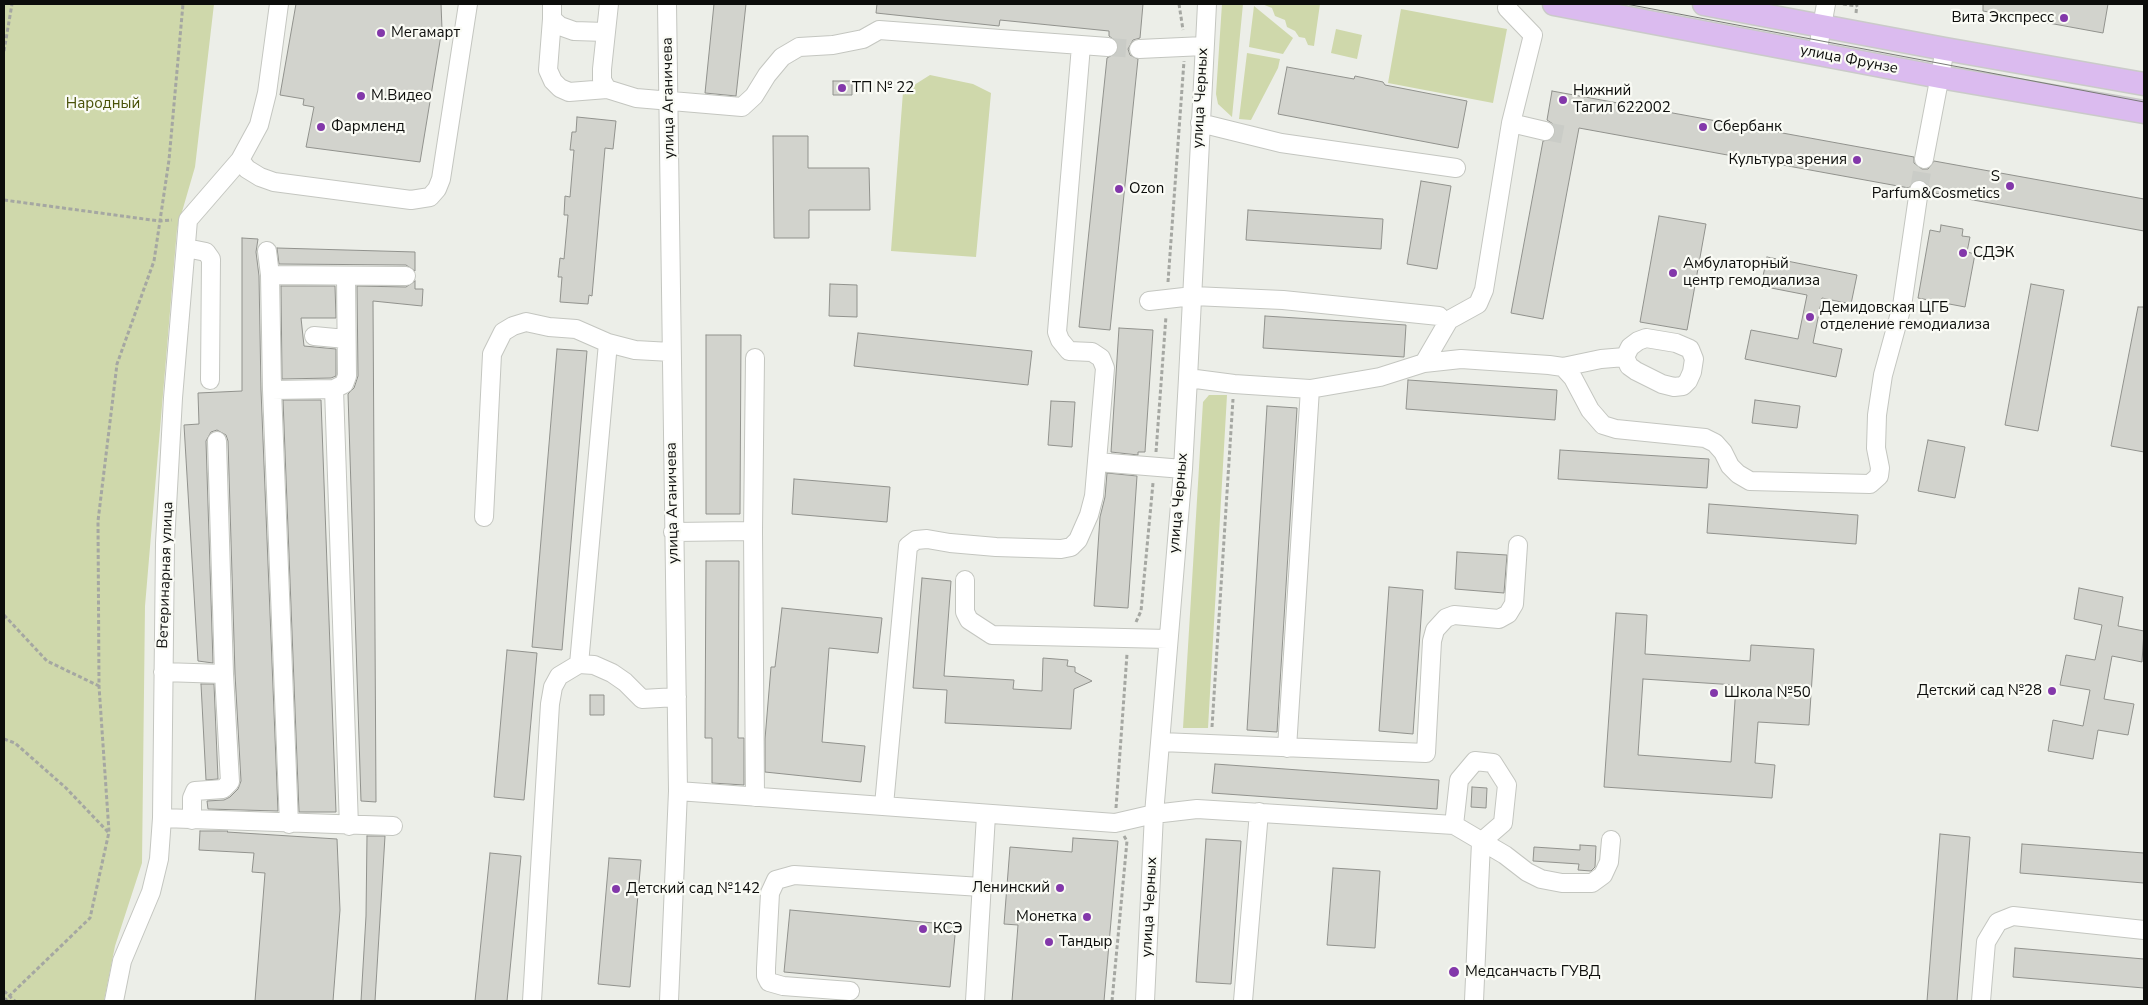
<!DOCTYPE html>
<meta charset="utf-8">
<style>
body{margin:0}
#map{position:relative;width:2148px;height:1005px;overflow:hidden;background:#eceee8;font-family:"Nunito Sans",sans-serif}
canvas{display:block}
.frame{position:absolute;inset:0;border:5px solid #0c0d0b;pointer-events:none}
</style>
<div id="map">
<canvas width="2148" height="1005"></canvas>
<div class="frame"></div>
</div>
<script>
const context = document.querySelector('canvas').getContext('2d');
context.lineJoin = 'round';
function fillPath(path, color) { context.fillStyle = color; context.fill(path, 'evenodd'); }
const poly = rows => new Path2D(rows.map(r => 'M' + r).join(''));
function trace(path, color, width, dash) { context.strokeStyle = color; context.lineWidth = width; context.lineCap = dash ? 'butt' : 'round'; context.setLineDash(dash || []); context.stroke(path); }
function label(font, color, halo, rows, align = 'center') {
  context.font = font + ' "Nunito Sans",sans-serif'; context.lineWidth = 4.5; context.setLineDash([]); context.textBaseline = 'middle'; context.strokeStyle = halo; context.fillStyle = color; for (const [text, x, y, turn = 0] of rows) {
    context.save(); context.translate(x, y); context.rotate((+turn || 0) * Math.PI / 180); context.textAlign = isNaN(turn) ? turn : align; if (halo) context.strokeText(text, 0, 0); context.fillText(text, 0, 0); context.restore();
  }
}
const green = poly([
 [4,4,214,4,195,167,177,229,145,606,142,863,115,946,104,1001,4,1001],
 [1222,4,1243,4,1232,117,1218,104,1216,94],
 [1262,4,1320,4,1314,46,1308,45,1305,38,1299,37,1295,31,1287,27,1285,20,1275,16,1272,8],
 [1254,6,1293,38,1283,54,1249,47],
 [1401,9,1507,29,1493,103,1388,83],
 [1336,29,1362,35,1357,59,1331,53],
 [1247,53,1280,59,1278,68,1251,120,1239,119],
 [930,75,973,84,991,93,976,257,891,251,903,92],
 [1209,395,1227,395,1208,728,1183,728,1203,402]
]);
const building = poly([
 [296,4,441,4,442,29,420,162,306,147,314,107,303,105,304,99,280,95,296,4],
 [714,4,746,4,736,96,705,93,714,4],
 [877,4,1143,4,1140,38,1133,40,1128,49,1130,55,1138,59,1110,330,1079,327,1107,58,1116,53,1118,48,1117,42,1109,36,1109,31,1000,20,999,26,876,13,877,4],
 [1983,4,2108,4,2103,33,1983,11,1983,4],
 [1287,67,1354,79,1355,76,1383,82,1385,85,1467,101,1458,148,1278,114,1287,67],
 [833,81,852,81,852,95,833,95,833,81],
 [1552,91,1914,157,1914,163,1922,169,1928,169,1934,161,2144,199,2144,231,1929,192,1929,186,1921,180,1915,180,1909,188,1579,128,1543,319,1511,313,1543,141,1552,139,1555,133,1553,124,1547,120,1552,91],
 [577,117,616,121,613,149,605,148,592,296,589,295,588,304,560,302,562,277,558,277,560,258,564,259,568,215,564,215,565,196,570,197,574,150,570,150,572,132,576,132,577,117],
 [773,136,808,136,808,168,869,168,870,210,809,210,809,238,774,238,773,136],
 [1421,181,1451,186,1437,269,1407,264,1421,181],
 [1248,210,1383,219,1381,249,1246,240,1248,210],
 [1659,216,1706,224,1687,330,1640,322,1659,216],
 [1941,225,1963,229,1962,236,1970,237,1967,252,1975,254,1965,307,1918,298,1930,230,1940,232,1941,225],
 [242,238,258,239,256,252,259,276,261,390,278,811,208,809,207,801,224,800,230,797,238,789,241,781,235,674,228,441,226,435,217,430,211,432,206,441,213,663,198,661,184,425,199,424,198,393,242,391,242,238],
 [277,248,415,252,415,271,406,265,279,264,277,248],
 [1767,257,1857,275,1851,304,1822,298,1813,343,1842,349,1836,377,1745,359,1751,330,1798,339,1807,295,1761,286,1767,257],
 [415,281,415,289,423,289,422,306,373,301,376,802,361,801,348,394,354,388,358,376,357,286,406,287,415,281],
 [830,284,857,285,857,317,829,316,830,284],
 [2031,284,2064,290,2038,431,2005,425,2031,284],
 [281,286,335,286,336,318,301,318,304,346,336,349,336,376,331,378,282,379,281,286],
 [2138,307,2144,307,2144,452,2111,446,2138,307],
 [1265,316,1406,325,1404,357,1263,348,1265,316],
 [1119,328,1153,330,1145,452,1138,452,1138,455,1111,452,1119,328],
 [858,333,1032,351,1028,385,854,366,858,333],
 [706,335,741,335,740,514,706,514,706,335],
 [557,349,587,351,562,650,532,647,557,349],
 [1408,380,1557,390,1555,420,1406,409,1408,380],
 [283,400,321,400,336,812,299,812,283,400],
 [1755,400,1800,406,1797,428,1752,423,1755,400],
 [1051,401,1075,402,1072,447,1048,445,1051,401],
 [1267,406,1297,408,1277,732,1247,730,1267,406],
 [1928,440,1965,447,1955,498,1918,491,1928,440],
 [1560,450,1709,459,1707,488,1558,479,1560,450],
 [1107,473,1137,476,1128,608,1094,606,1100,517,1105,497,1107,473],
 [794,479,890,487,887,522,792,514,794,479],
 [1709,504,1858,515,1856,544,1707,533,1709,504],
 [1457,552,1507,555,1504,593,1455,589,1457,552],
 [706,561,739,561,738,738,744,738,744,785,712,783,712,738,705,738,706,561],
 [922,578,951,581,944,676,1014,680,1013,689,1042,691,1043,658,1068,660,1067,666,1075,667,1075,672,1092,681,1074,689,1071,729,945,723,947,690,913,688,922,578],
 [1389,587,1423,590,1413,734,1379,731,1389,587],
 [2079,588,2123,597,2118,626,2144,631,2142,662,2112,656,2104,699,2134,704,2128,735,2098,730,2093,759,2048,751,2053,720,2083,726,2090,690,2060,685,2066,655,2095,660,2102,625,2074,619,2079,588],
 [782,608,882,618,878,653,829,648,822,742,865,746,861,782,765,772,765,739,771,667,775,667,782,608],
 [1616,613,1647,615,1645,654,1750,661,1751,645,1814,649,1809,725,1758,722,1755,763,1775,765,1772,798,1604,787,1616,613],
 [1643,679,1736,685,1731,762,1638,755,1643,679],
 [507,650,537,653,524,800,494,797,507,650],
 [201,684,214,684,218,779,206,780,201,684],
 [590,695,604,695,604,715,590,715,590,695],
 [1215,764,1439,780,1437,809,1212,793,1215,764],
 [1472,787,1487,788,1486,808,1471,807,1472,787],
 [200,831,228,831,227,832,337,839,340,910,333,1001,255,1001,265,873,252,872,254,853,199,850,200,831],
 [1940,834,1970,837,1957,1001,1927,1001,1940,834],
 [367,836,385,836,375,1001,361,1001,366,916,367,836],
 [1073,838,1118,841,1104,1001,1012,1001,1018,925,1004,924,1010,847,1072,852,1073,838],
 [1206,839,1241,841,1231,984,1196,982,1206,839],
 [2022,844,2144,853,2144,883,2020,873,2022,844],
 [1580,845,1596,846,1595,867,1591,871,1578,870,1579,864,1533,861,1534,847,1580,850,1580,845],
 [490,853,521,856,507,1001,475,1001,490,853],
 [609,858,641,860,630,987,598,984,609,858],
 [1333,868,1380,871,1375,948,1327,945,1333,868],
 [790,910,956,925,950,987,784,972,790,910],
 [2015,948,2144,959,2144,988,2013,977,2015,948]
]);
const minorTunnel = poly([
 [1108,47,1139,49],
 [1545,131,1571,136],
 [1919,190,1924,159]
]);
const path = poly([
 [1179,4,1183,30],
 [1843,4,1857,6],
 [1856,13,1857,4],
 [4,51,12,4],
 [4,200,159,221,172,220],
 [1168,282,1184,61],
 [1156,452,1166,316],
 [4,615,47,661,99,686],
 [1136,622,1141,611,1153,483],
 [1212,727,1233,399],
 [4,739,15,743,66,788,108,832],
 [1116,808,1127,654],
 [4,991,15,1001],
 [4,1001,90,918,109,832,99,686,98,521,117,364,154,261,169,160,183,4],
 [1112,1001,1127,841,1124,836]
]);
const minor = poly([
 [552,4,552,19,560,26,574,31,606,32],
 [609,4,602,69,602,80,607,89,636,98,742,107,754,96,767,75,782,57,799,47,833,45,863,39,879,30,1108,47],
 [667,4,678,791,669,1001],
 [552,19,548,70,553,81,560,88,569,92,607,89],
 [1139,49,1204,46],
 [1817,54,1826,4],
 [1200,123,1281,143,1456,168],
 [1511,123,1545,131],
 [1924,159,1945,49],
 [240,160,247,169,260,177,274,182,411,200,430,197,437,189,441,179,468,4],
 [186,248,206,252,211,259,210,380],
 [267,251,270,275,272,390,289,824],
 [270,275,406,276],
 [1149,301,1193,296,1283,300,1439,316],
 [314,336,346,339],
 [1424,363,1449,320,1478,304,1484,290,1511,123,1533,35,1507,8,1508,4],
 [1563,367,1601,359,1625,357,1630,347,1638,341,1646,338,1676,343,1690,349,1694,359,1692,372,1688,381,1683,386,1674,387,1662,384,1636,371,1629,366,1625,357],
 [1188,378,1234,384,1310,389,1380,377,1424,363,1461,359,1549,365,1563,367,1573,378,1590,410,1603,425,1616,429,1705,438,1715,443,1723,452,1730,466,1738,474,1750,481,1870,484,1879,476,1880,468,1876,448,1877,415,1883,375,1902,306,1919,190],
 [334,389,349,826],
 [272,390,334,389,344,384,347,376,346,276],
 [1097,462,1183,469],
 [484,517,492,354,503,332,513,326,526,322,549,327,576,329,608,343,635,350,671,352],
 [753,531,755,358],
 [673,532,753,531,755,797],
 [965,580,965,612,969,620,992,635,1168,639],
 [579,664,594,665,612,673,625,682,642,699,677,697],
 [163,672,224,674],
 [1161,742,1426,753,1432,641,1435,630,1446,618,1454,615,1499,619,1508,614,1514,604,1518,545],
 [1287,748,1310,389],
 [678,791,1115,823,1154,814,1197,809,1454,825,1505,855,1527,872,1541,879,1562,883,1592,883,1603,875,1609,862,1611,840],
 [884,805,908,546,916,540,927,539,950,543,996,547,1061,549,1071,547,1078,540,1089,515,1094,496,1105,368,1101,358,1092,352,1069,351,1060,340,1057,332,1081,46],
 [162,818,393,826],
 [192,820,192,798,195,791,223,789,230,782,224,674,217,441],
 [1454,825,1459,780,1475,761,1493,763,1507,785,1503,823,1481,842,1474,1001],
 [850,991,783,986,769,982,766,976,766,968,770,893,776,880,794,875,981,887],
 [114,1001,122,961,151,892,159,859,162,818,165,543,173,398,188,220,240,160,259,125,267,93,279,4],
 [532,1001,550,704,553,687,559,676,579,664,608,343],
 [975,1001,986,815],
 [1145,1001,1154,814,1183,469,1188,378,1207,4],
 [1243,1001,1259,812],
 [1981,1001,1986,942,1998,922,2013,916,2144,930]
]);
const major = poly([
 [1554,4,1940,77,2144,112],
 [1704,4,1945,49,2144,84]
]);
const tram = poly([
 [1626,4,2144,102]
]);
const markers = [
 [2064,18,5,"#8338aa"],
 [381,33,5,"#8338aa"],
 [842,88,5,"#8338aa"],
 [361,96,5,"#8338aa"],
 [1563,100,5,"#8338aa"],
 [321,127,5,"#8338aa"],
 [1703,127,5,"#8338aa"],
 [1857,160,5,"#8338aa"],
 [2010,186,5,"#8338aa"],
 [1119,189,5,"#8338aa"],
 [1963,253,5,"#8338aa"],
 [1673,273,5,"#8338aa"],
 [1810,317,5,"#8338aa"],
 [2052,691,5,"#8338aa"],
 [1714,693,5,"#8338aa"],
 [1060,888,5,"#8338aa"],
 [616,889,5,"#8338aa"],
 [1087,917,5,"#8338aa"],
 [923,929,5,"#8338aa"],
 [1049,942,5,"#8338aa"],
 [1454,972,6,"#8338aa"]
];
const poiNames = [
 ["Вита Экспресс",2054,18,"right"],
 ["Мегамарт",391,33],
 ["ТП № 22",852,88],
 ["Нижний",1573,91],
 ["Тагил 622002",1573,108],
 ["М.Видео",371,96],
 ["Фармленд",331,127],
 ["Сбербанк",1713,127],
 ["Культура зрения",1847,160,"right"],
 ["S",2000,177,"right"],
 ["Parfum&Cosmetics",2000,194,"right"],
 ["Ozon",1129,189],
 ["СДЭК",1973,253],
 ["Амбулаторный",1683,264],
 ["центр гемодиализа",1683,281],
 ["Демидовская ЦГБ",1820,308],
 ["отделение гемодиализа",1820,325],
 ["Детский сад №28",2042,691,"right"],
 ["Школа №50",1724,693],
 ["Ленинский",1050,888,"right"],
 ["Детский сад №142",626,889],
 ["Монетка",1077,917,"right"],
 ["КСЭ",933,929],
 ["Тандыр",1059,942],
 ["Медсанчасть ГУВД",1465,972]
];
const streetNames = [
 ["улица Фрунзе",1849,60,11],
 ["улица Аганичева",669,98,-91],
 ["улица Черных",1201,98,-87],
 ["улица Аганичева",673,503,-91],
 ["улица Черных",1179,503,-85],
 ["Ветеринарная улица",166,575,-88],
 ["улица Черных",1150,907,-87]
];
const parkNames = [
 ["Народный",103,104]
];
fillPath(green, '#cfd8ab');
fillPath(building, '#d2d3cd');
trace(building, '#91928d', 1);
trace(minorTunnel, '#caccc7', 18, [18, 9]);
trace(minor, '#c4c6c0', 20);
trace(major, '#cacac9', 25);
trace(path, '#a5a7a2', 3, [4, 2.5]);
trace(minor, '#fff', 18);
trace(major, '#dbbbef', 22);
trace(tram, '#787a76', 1);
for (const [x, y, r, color] of markers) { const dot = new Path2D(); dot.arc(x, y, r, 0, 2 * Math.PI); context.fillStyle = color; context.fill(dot); trace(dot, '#fafbf5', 2); }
label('15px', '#0c0d0b', '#fafbf5', poiNames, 'left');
label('15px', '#0c0d0b', '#fafbf5', streetNames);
label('15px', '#495108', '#fafbf5', parkNames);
</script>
